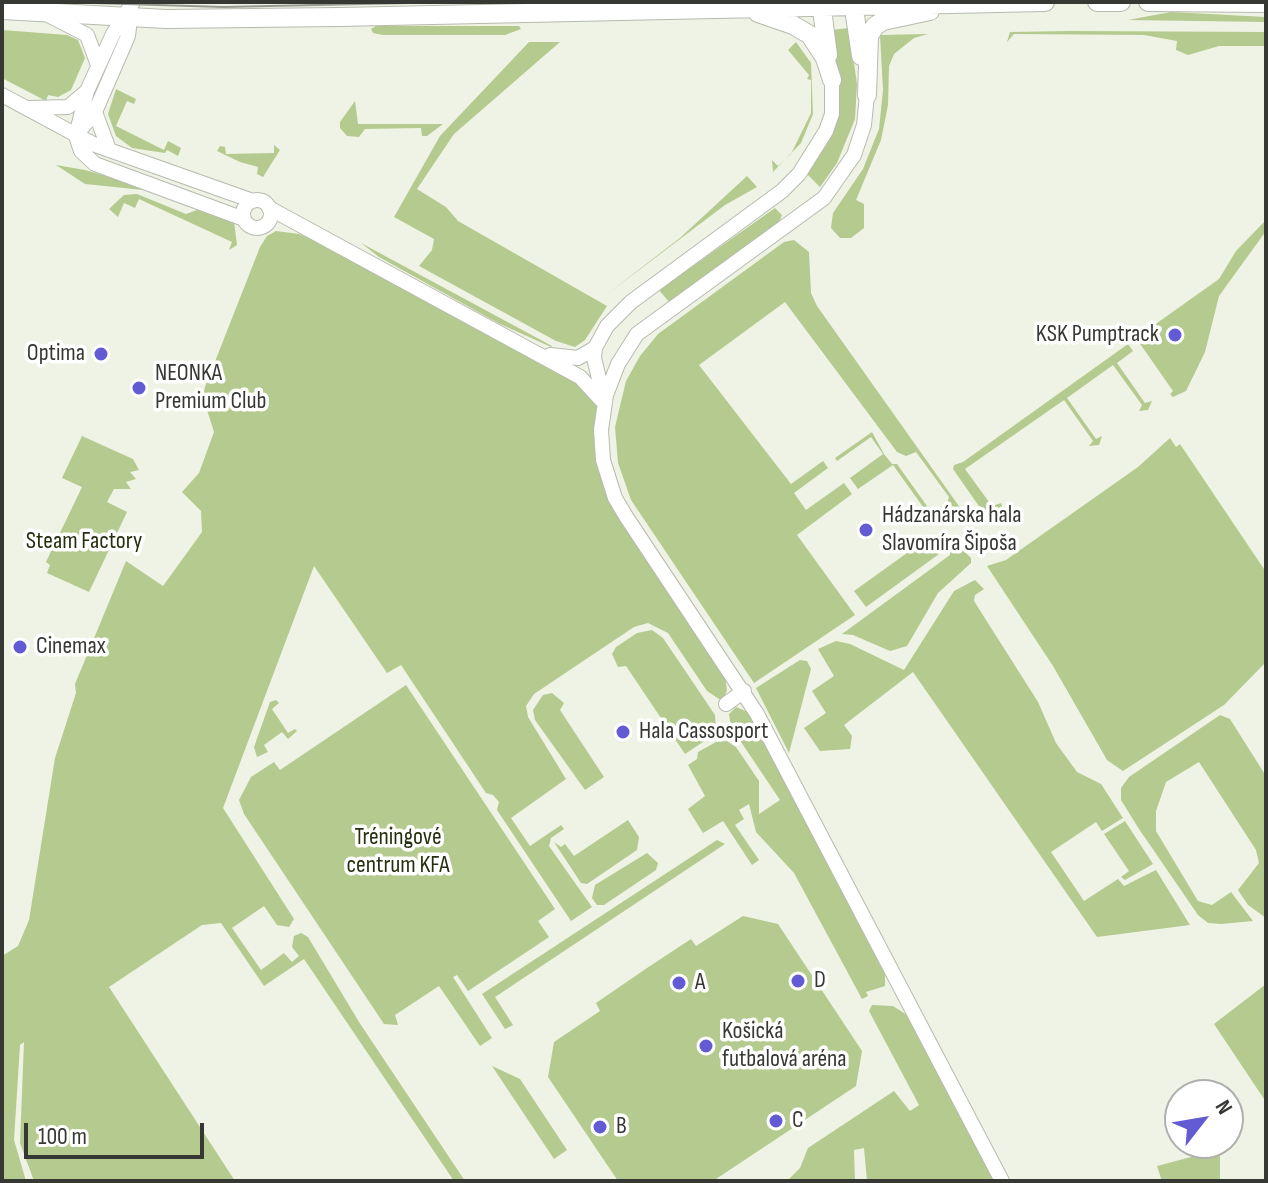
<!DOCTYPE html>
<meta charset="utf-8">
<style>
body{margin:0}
#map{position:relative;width:1268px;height:1183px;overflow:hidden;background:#eef3e5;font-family:"Sofia Sans Condensed",sans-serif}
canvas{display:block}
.frame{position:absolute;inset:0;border:4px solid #363833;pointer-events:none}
.north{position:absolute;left:1164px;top:1079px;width:80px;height:80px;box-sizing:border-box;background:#fff;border:2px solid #afafad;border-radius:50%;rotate:59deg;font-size:22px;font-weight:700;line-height:32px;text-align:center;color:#363833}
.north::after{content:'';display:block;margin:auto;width:28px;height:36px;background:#635bd4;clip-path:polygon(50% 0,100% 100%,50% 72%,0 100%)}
.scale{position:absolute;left:24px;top:1123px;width:180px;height:36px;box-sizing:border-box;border:4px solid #363833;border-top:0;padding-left:10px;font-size:24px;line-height:28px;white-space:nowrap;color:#363833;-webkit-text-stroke:6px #fff;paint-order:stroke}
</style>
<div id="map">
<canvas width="1268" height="1183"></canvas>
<div class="frame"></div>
<div class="north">N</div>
<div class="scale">100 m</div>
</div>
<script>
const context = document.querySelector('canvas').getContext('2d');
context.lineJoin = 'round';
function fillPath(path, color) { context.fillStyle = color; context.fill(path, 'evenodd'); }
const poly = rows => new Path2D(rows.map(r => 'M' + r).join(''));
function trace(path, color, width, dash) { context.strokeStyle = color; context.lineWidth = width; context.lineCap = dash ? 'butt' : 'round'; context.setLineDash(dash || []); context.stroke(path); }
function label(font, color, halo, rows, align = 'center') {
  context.font = font + ' "Sofia Sans Condensed",sans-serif'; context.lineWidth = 7; context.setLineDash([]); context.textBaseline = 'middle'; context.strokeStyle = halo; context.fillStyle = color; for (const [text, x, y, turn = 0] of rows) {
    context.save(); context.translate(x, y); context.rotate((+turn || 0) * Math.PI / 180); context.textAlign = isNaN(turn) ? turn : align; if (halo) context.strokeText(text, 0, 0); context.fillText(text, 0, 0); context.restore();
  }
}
const green = poly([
 [1171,12,1266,17,1266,22,1128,20],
 [376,26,519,26,521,29,505,35,383,35,373,33,371,29],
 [849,28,857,84,855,119,837,163,820,187,807,174,828,142,837,114,839,94,831,30],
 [2,30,67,35,78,40,85,58,71,90,58,97,48,95,46,101,2,78],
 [1071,31,1266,32,1266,46,1219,46,1188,55,1176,50,1177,41,1144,35,1014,34,1007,42,1010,32],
 [928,34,914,38,894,54,889,66,888,105,881,140,856,200,864,204,864,228,851,238,840,238,831,228,833,213,863,169,879,129,883,90,880,35],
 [529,42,560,42,454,134,417,189,446,207,458,221,607,306,585,340,575,347,556,341,419,266,432,250,434,239,394,217,440,136],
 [796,42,811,63,813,114,801,143,773,172,772,160,778,166,791,154,811,113,811,80,807,79,809,75,788,50],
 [116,89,136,99,134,104,127,101,116,126,164,150,168,141,181,148,178,156,167,150,165,153,132,148,116,136,108,114],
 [355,101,358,124,443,124,427,136,422,136,421,128,365,129,359,137,347,136,340,128,340,122],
 [274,145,280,150,263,177,257,174,258,167,240,162,217,151,220,146,225,147,226,154,274,153],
 [56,165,85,170,144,187,143,190,85,184],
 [747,176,757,187,725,205,606,295,681,237],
 [137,194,186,214,197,210,234,221,237,245,229,250,232,242,139,199,135,208,124,203,118,217,109,209,124,195],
 [775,208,782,215,779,222,669,302,659,290],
 [1266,220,1266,231,1219,296,1205,352,1186,391,1173,397,1170,394,1173,391,1136,338,1219,279,1236,251],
 [276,231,299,234,358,259,592,391,598,402,594,436,605,491,725,676,727,690,724,698,719,699,707,691,668,633,648,623,634,627,534,694,526,706,528,717,566,779,511,818,530,846,561,825,564,829,551,838,549,846,592,907,571,921,497,810,499,802,493,795,486,793,401,665,387,673,314,566,223,808,294,919,289,927,277,925,264,906,232,928,261,970,284,953,292,962,299,956,292,947,294,936,301,933,308,937,359,1022,465,1181,454,1181,304,959,264,986,221,923,202,925,109,987,235,1181,34,1181,20,1143,24,1042,20,1045,14,1140,26,1181,2,1181,2,956,18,946,29,920,55,758,76,693,75,684,126,561,163,586,202,532,201,511,182,492,199,473,214,432,203,397,205,387,260,247,267,236],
 [794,240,809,252,811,293,817,306,961,509,952,515,946,507,949,497,916,452,906,456,897,452,785,302,699,365,791,484,823,461,828,468,794,493,806,510,844,483,852,494,797,535,855,615,754,683,631,500,618,463,615,427,626,381,640,356,658,334,784,242],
 [361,243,552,346,551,347,498,323,379,257],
 [1128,344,1133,351,1117,363,1145,403,1152,401,1148,410,1139,411,1142,405,1113,365,1067,398,1096,439,1102,436,1099,445,1089,446,1093,441,1064,400,965,469,992,506,1001,503,1003,509,993,518,983,512,953,469,954,465,963,462],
 [872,432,884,454,892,464,897,464,932,513,931,518,893,465,858,489,850,478,883,454,871,437,837,461,835,458],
 [82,436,133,459,139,470,130,472,136,479,126,482,131,489,114,489,107,502,127,512,89,592,47,573,50,565,46,562,82,487,62,478],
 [1170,438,1176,447,1180,444,1266,572,1266,662,1224,705,1123,771,1107,760,1053,666,987,566,1006,560,1138,467],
 [928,538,939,554,866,607,854,591],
 [954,541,971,558,971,563,938,593,907,646,890,651,853,635,842,634,950,555,950,545],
 [975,580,984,589,975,595,974,601,1038,702,1056,743,1077,772,1101,784,1123,818,1102,831,1096,822,1051,852,1084,901,1118,879,1124,886,1156,870,1190,925,1097,937,913,672,844,725,852,736,850,749,820,751,804,728,826,713,812,691,834,676,818,649,836,641,850,644,904,670,954,591],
 [652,630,663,638,715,715,716,728,709,738,685,754,626,666,618,667,612,654,616,647,637,633],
 [800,660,807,661,811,669,789,753,756,688],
 [406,685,555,909,538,921,549,937,468,991,457,975,453,977,492,1038,480,1046,439,986,395,1015,398,1025,384,1024,244,814,239,800,251,777,274,762,280,770],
 [552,693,564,703,560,710,604,777,585,790,535,720,533,710,543,695],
 [276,700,279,703,272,709,288,733,295,729,297,731,288,739,282,732,264,745,268,752,257,757,254,747,270,702],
 [736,707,748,712,885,974,885,986,866,992,868,996,862,999,794,873,756,832,749,804,739,810,744,819,735,825,759,860,752,865,723,821,703,833,688,809,705,796,688,765,697,759,698,752,716,742,727,741,736,747,759,781,759,814,780,800,731,727,729,714],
 [1220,715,1230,719,1266,776,1266,918,1248,905,1238,890,1259,863,1256,850,1199,762,1166,782,1156,811,1156,831,1198,901,1212,905,1231,892,1253,921,1221,924,1208,923,1198,915,1139,829,1121,800,1121,788,1129,777],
 [628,820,639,837,637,850,587,884,581,883,554,842,561,847,565,844,574,856],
 [1125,821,1153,864,1125,880,1121,877,1129,871,1104,834],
 [717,840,725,844,495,997,513,1025,505,1029,482,994],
 [647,853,658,863,656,870,604,905,597,905,592,898,595,885],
 [743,916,778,924,862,1051,856,1086,713,1181,618,1181,548,1077,554,1042,600,1011,596,1003,647,968,691,939,696,946],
 [1266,984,1266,1102,1214,1024],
 [872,1005,893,1006,907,1015,995,1181,867,1181,864,1148,854,1150,855,1181,787,1181,800,1168,808,1148,894,1091,910,1111,919,1105,869,1011],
 [492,1066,520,1079,567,1150,554,1159],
 [1191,1147,1193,1157,1220,1156,1220,1180,1162,1181,1157,1166,1191,1157]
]);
const street = poly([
 [133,2,113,34,87,91,76,136,81,151,95,164,244,219],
 [50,16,87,35,98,65],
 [2,95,95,145,253,201],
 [867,95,864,125,854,155,824,198,637,334,618,364,606,395,601,430,603,460,615,498,627,518,757,714,1002,1181],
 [29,108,68,107,87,91],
 [95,112,108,147],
 [76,135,95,112,128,36,131,10],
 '243 214a14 14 0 1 1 28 0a14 14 0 1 1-28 0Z',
 [269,208,580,377,604,403],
 [550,355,578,358,595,348],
 [604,399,594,358,595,348,607,326,631,302,782,191,799,174,826,131,832,114,832,80],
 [726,704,744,691]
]);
const secondary = poly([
 [821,2,828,55],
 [853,2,861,56],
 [1097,2,1121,2],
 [1148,2,1266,3],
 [2,10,166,19,339,17,1045,2],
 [758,13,793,25,810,35,825,58,832,80],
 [867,95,869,36,875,26,883,21,930,11]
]);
const tram = poly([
 [61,2,223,7,456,2]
]);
const markers = [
 [1175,335,8,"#635bd4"],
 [101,354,8,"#635bd4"],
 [139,388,8,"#635bd4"],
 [866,530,8,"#635bd4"],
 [20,647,8,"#635bd4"],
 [623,732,8,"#635bd4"],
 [798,981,8,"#635bd4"],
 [679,983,8,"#635bd4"],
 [706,1046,8,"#635bd4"],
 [776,1121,8,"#635bd4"],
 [600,1127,8,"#635bd4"]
];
const poiNames = [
 ["KSK Pumptrack",1159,335,"right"],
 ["Optima",85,354,"right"],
 ["NEONKA",155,374],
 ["Premium Club",155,402],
 ["Hádzanárska hala",882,516],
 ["Slavomíra Šipoša",882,544],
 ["Cinemax",36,647],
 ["Hala Cassosport",639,732],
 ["D",814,981],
 ["A",695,983],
 ["Košická",722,1032],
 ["futbalová aréna",722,1060],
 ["C",792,1121],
 ["B",616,1127]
];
const parkNames = [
 ["Steam Factory",84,542],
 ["Tréningové",398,838],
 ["centrum KFA",398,866]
];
fillPath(green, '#b5ca8e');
trace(street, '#b6bbaf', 16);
trace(secondary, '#b6bbaf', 20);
trace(street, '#fff', 14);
trace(secondary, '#fff', 18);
trace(tram, '#95988f', 2);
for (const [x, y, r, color] of markers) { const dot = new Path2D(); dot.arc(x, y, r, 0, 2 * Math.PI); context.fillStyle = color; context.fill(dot); trace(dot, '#fff', 3); }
label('24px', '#363833', '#fff', poiNames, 'left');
label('24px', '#252f0e', '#fff', parkNames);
</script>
